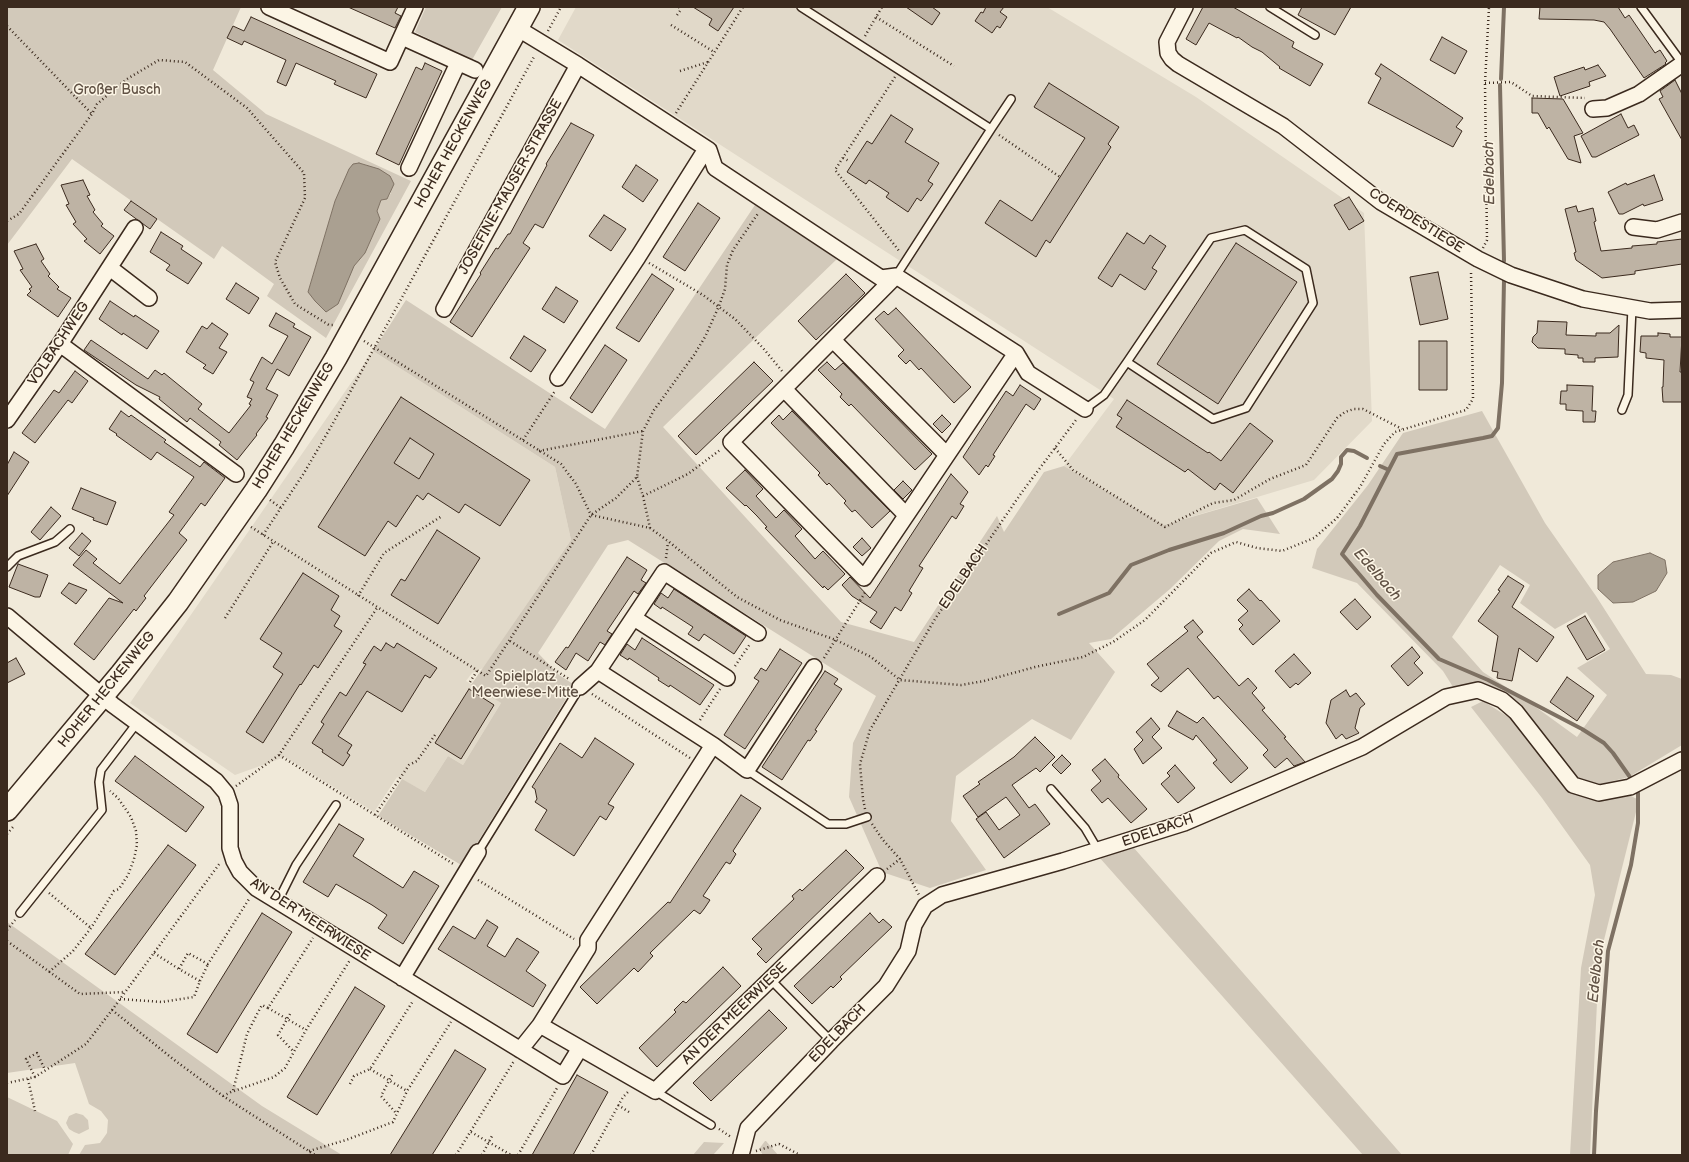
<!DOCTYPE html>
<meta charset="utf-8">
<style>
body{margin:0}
#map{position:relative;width:1689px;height:1162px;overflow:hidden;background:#f0e9d9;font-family:"Balsamiq Sans",sans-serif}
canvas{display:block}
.frame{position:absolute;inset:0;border:8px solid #3b2a1e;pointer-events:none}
</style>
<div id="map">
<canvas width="1689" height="1162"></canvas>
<div class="frame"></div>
</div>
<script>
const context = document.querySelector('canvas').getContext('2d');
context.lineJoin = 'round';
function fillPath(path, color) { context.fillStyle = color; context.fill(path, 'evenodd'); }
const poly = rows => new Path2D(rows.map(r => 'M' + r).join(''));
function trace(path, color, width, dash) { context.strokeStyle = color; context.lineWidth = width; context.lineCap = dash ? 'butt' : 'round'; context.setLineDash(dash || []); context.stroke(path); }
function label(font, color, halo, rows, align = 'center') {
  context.font = font + ' "Balsamiq Sans",sans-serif'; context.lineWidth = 3; context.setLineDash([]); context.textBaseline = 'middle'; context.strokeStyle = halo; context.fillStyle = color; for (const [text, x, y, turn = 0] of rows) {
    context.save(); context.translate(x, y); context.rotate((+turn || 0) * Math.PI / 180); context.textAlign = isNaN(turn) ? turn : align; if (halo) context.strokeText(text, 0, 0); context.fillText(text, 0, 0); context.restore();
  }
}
const built = poly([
 [576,7,1047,7,1196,97,1364,213,1372,421,1314,480,1164,525,1064,466,1114,399,558,40],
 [373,351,555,467,571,540,483,668,472,673,466,681,501,703,463,765,448,756,425,792,397,777,374,812,285,757,235,775,130,703]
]);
const green = poly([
 [7,7,241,7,213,70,266,114,411,181,326,338,267,296,274,284,222,246,214,259,72,159,7,245],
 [359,163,366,165,391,193,387,199,381,200,377,211,380,219,365,253,354,266,308,292,335,201],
 [426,7,502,7,472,60,415,32],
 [755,205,837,259,663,427,841,622,914,642,997,516,1004,532,1044,472,1064,466,1164,525,1257,498,1280,534,1243,529,1219,541,1170,589,1111,639,1089,643,1115,672,1071,740,1032,719,956,776,951,821,986,870,930,888,882,872,849,797,853,743,876,696,628,540,608,545,538,653,559,675,573,684,571,687,572,689,463,866,378,816,402,779,425,792,448,756,463,765,501,703,471,685,571,540,555,467,373,351,406,300,605,429],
 [1482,411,1545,523,1596,596,1646,674,1671,675,1682,679,1682,745,1629,777,1601,784,1578,780,1478,684,1453,687,1443,671,1357,583,1312,568,1317,549,1368,485,1403,433],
 [1500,565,1530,585,1520,603,1555,629,1586,612,1610,649,1577,668,1607,695,1577,737,1526,700,1483,672,1452,637],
 [410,438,435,454,419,479,394,463],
 [1483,701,1510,718,1570,791,1598,801,1627,794,1639,800,1602,948,1597,1002,1590,1155,1570,1155,1581,968,1595,895,1590,865,1542,798,1471,707],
 [1134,848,1402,1155,1363,1155,1099,857],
 [7,922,262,1106,342,1155,79,1155,85,1145,100,1143,107,1133,108,1120,101,1111,89,1104,75,1063,7,1073],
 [7,1097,57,1121,73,1144,68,1155,7,1155],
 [76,1113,83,1115,88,1120,89,1129,79,1134,74,1132,69,1129,66,1123,69,1116],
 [765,1141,766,1141,778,1155,763,1155,759,1149],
 [704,1142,724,1143,713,1155,693,1155]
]);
const water = poly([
 [359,163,379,169,390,176,394,184,387,199,381,200,377,211,380,219,365,253,354,266,338,304,326,312,315,301,308,292,335,201,349,169,353,164,359,163],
 [1650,553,1665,560,1667,573,1656,591,1633,602,1613,603,1598,589,1598,575,1613,562,1650,553]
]);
const stream = poly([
 [1501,79,1504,7],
 [1500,85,1504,261],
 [1504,280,1502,383,1498,428,1492,436,1483,438,1397,454,1360,526,1342,554,1377,595,1439,659,1488,680,1582,729,1604,743,1613,753,1632,780],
 [1380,466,1389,470],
 [1059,614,1109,593,1131,565,1169,550,1224,533,1261,516,1273,513,1304,499,1332,479,1338,471,1341,464,1341,457,1347,450,1354,451,1367,458],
 [1594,1155,1596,1111,1608,951,1631,865,1638,823,1638,793]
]);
const building = poly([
 [348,7,398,7,395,13,401,16,395,28,348,7],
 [693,7,734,7,718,31,709,25,712,19,693,7],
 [906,7,932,7,940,13,932,25,906,7],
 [986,7,1004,7,1000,12,1007,17,1000,28,997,26,992,33,975,21,981,12,983,13,986,7],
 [1203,7,1233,7,1294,42,1292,47,1323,64,1310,86,1279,68,1280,67,1262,52,1252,47,1238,37,1237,38,1209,23,1196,45,1186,39,1203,7],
 [1302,7,1351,7,1335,35,1298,15,1302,7],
 [1540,7,1618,7,1625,18,1629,15,1655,53,1660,50,1667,61,1665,63,1666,64,1644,78,1610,29,1604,22,1594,20,1539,19,1540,7],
 [251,17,377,74,366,98,334,84,336,81,296,63,286,86,277,82,286,60,244,41,242,45,227,38,233,26,244,31,251,17],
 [1442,37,1467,51,1455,74,1430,60,1442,37],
 [425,63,442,71,399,165,376,154,416,67,422,70,425,63],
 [1381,64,1463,118,1456,127,1462,131,1453,147,1368,103,1381,78,1375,74,1381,64],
 [1598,65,1606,76,1589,82,1590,86,1560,96,1554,77,1584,67,1585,70,1598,65],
 [1675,80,1682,94,1682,140,1659,99,1663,97,1660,91,1675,80],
 [1049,83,1119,127,1108,144,1111,147,1050,243,1046,240,1036,257,985,223,1000,200,1032,221,1085,138,1034,107,1049,83],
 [1532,98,1563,99,1583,133,1574,136,1581,163,1568,159,1549,127,1547,129,1538,113,1532,113,1532,98],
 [1621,114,1628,128,1634,125,1639,135,1596,157,1592,157,1581,136,1621,114],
 [891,115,913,129,905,142,939,163,928,181,933,184,921,201,917,198,908,212,886,197,889,193,869,180,866,184,847,172,867,141,872,144,891,115],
 [571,123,594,135,543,228,535,224,523,243,530,248,472,337,450,322,481,274,480,273,496,248,498,249,508,234,510,234,547,165,546,164,571,123],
 [636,165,658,180,643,202,622,187,636,165],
 [1654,175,1663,200,1644,206,1643,204,1623,214,1619,214,1608,192,1626,183,1627,185,1654,175],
 [83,180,90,195,87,196,95,210,93,212,103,224,101,226,114,236,100,254,84,241,87,239,73,224,76,222,66,205,69,204,61,185,83,180],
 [1349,197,1364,221,1349,230,1334,205,1349,197],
 [131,201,157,219,150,229,124,210,131,201],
 [698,203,720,218,685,271,663,257,698,203],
 [1576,206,1578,212,1593,208,1596,221,1594,222,1601,251,1632,248,1632,246,1657,244,1657,242,1682,239,1682,264,1635,271,1635,274,1602,278,1576,260,1574,253,1576,252,1565,209,1576,206],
 [604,215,626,229,611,251,589,236,604,215],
 [161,232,183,246,181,249,202,263,188,284,166,270,170,265,150,252,161,232],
 [1127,233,1144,244,1150,235,1166,246,1152,268,1157,271,1145,290,1120,274,1112,287,1098,278,1127,233],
 [1236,243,1297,282,1218,404,1157,364,1236,243],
 [36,244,44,259,41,261,50,274,48,276,59,287,57,289,71,298,58,317,27,295,31,291,29,289,32,287,20,270,23,269,14,251,36,244],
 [1438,272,1448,319,1420,325,1410,277,1438,272],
 [652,274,674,289,639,342,616,328,652,274],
 [846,274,865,293,816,340,798,321,846,274],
 [236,283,259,298,249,314,226,299,236,283],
 [556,287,578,301,564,323,542,309,556,287],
 [110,301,134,317,135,315,159,331,147,349,123,333,122,335,99,319,110,301],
 [896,308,971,387,954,403,921,368,919,370,910,360,906,364,898,356,904,350,875,319,884,311,888,315,896,308],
 [276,313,295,324,293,327,311,337,289,376,277,369,266,389,278,395,266,417,268,418,256,434,257,435,237,460,219,445,221,442,190,418,187,422,159,399,160,397,136,385,84,350,91,340,148,379,155,370,162,375,164,373,202,404,198,409,229,433,251,405,249,404,252,399,247,397,254,382,250,380,262,357,272,364,288,336,269,326,276,313],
 [1538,321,1567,322,1566,335,1596,336,1596,333,1610,333,1619,325,1618,357,1595,358,1595,362,1583,362,1583,358,1578,358,1578,355,1565,354,1565,349,1538,348,1532,342,1533,337,1537,333,1538,321],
 [212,323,228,334,219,348,227,352,213,374,203,368,206,365,186,352,202,326,207,329,212,323],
 [1658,333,1670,334,1670,337,1682,337,1680,372,1682,372,1682,402,1663,402,1662,387,1663,387,1664,360,1646,358,1646,353,1640,352,1641,336,1658,336,1658,333],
 [524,336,546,350,531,372,510,358,524,336],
 [1419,341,1447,341,1447,390,1419,390,1419,341],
 [605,345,627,360,592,413,570,398,605,345],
 [754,362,773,381,696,455,678,436,754,362],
 [827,362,835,370,843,363,932,454,915,470,851,404,849,406,840,397,842,394,818,370,827,362],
 [75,371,88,381,72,403,68,400,35,443,22,433,54,390,59,393,75,371],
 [1020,385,1041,399,1034,410,1026,404,993,455,995,456,988,467,986,465,979,475,963,457,1006,391,1013,396,1020,385],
 [1567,385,1593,386,1592,411,1596,411,1595,422,1583,422,1583,411,1566,410,1566,404,1560,404,1561,391,1567,391,1567,385],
 [401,397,530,480,500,526,465,504,459,513,428,493,423,500,417,495,396,527,388,521,365,556,318,527,401,397],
 [410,438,434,454,419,479,394,463,410,438],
 [1127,400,1208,453,1209,452,1221,461,1250,423,1273,441,1233,493,1220,483,1215,490,1188,469,1185,472,1116,427,1122,418,1117,415,1127,400],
 [121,411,129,417,131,415,166,440,164,442,200,467,204,462,225,478,205,506,201,503,179,533,187,540,144,596,146,598,136,611,134,609,94,660,74,644,109,598,123,603,73,565,86,550,97,559,93,563,120,584,174,515,169,512,194,477,157,452,151,460,116,435,117,434,109,429,121,411],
 [792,411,890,511,872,528,855,510,852,512,844,503,846,501,829,483,827,485,818,475,820,473,771,423,779,415,783,420,792,411],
 [942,415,951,424,942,433,933,424,942,415],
 [14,452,29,462,7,496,7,465,14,452],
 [745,470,763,489,756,496,776,518,784,510,802,529,795,536,815,559,823,551,845,574,828,590,824,586,823,588,765,528,767,527,757,516,746,505,745,506,726,488,745,470],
 [951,474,968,492,960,504,964,506,956,519,952,516,919,566,923,568,909,591,912,593,901,611,895,607,881,629,870,622,877,612,852,596,842,585,850,577,870,598,951,474],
 [903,481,912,490,903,499,894,490,903,481],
 [81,488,116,502,107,525,93,520,94,518,72,509,81,488],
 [51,507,61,516,40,540,31,532,51,507],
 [437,530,480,558,438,624,391,595,401,579,405,581,437,530],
 [82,533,91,541,79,556,69,548,82,533],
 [862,538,871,548,862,556,853,547,862,538],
 [627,557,647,570,641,580,646,583,638,594,634,591,607,631,612,634,605,645,600,642,588,661,576,653,566,670,555,662,566,647,568,648,627,557],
 [18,564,48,575,40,597,35,597,9,587,18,564],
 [303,573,339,596,331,610,340,616,334,626,342,631,318,668,314,665,301,685,300,684,263,743,246,732,283,674,273,667,282,653,260,639,303,573],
 [1508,576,1524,586,1512,607,1554,637,1537,662,1519,648,1512,681,1497,678,1498,672,1492,671,1498,636,1478,621,1500,591,1498,590,1508,576],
 [69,583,87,590,76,604,61,593,69,583],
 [674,589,746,636,734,654,704,634,699,641,688,634,693,627,662,607,661,609,654,604,661,593,668,598,674,589],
 [1249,589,1260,601,1261,600,1280,621,1253,645,1239,629,1243,625,1238,620,1248,611,1237,600,1249,589],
 [1355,599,1371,617,1357,630,1340,612,1355,599],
 [1585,616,1605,650,1587,660,1567,626,1585,616],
 [1193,620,1203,632,1197,637,1239,686,1248,678,1257,688,1252,693,1265,708,1262,710,1286,737,1284,738,1305,762,1294,766,1287,758,1275,768,1263,755,1268,750,1218,696,1214,699,1188,668,1161,692,1151,685,1159,678,1147,664,1188,631,1184,627,1193,620],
 [642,638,714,685,700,705,670,685,669,687,658,680,659,678,629,658,628,660,620,655,627,644,635,650,642,638],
 [386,643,394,648,397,643,437,668,430,678,425,675,402,712,367,691,338,736,352,745,347,753,350,755,343,766,322,752,323,750,312,743,324,724,321,722,340,692,346,696,366,664,363,663,374,646,381,651,386,643],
 [1412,647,1420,657,1414,663,1423,673,1408,686,1391,666,1412,647],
 [780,649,802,663,745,749,724,735,759,681,754,678,758,673,761,668,766,671,780,649],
 [1294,654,1311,673,1298,685,1296,683,1290,688,1275,671,1294,654],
 [16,658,25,674,7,683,7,663,16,658],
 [825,671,838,679,834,684,842,689,815,730,817,731,810,741,808,740,782,780,762,767,825,671],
 [1567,677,1594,696,1577,721,1550,702,1567,677],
 [469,689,494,705,461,759,435,743,469,689],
 [1346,690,1350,697,1356,693,1365,704,1360,708,1355,728,1359,733,1346,739,1342,734,1336,739,1326,723,1331,700,1346,690],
 [1177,711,1197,723,1203,717,1248,768,1231,783,1213,763,1217,760,1196,735,1193,740,1168,726,1177,711],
 [1151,718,1160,729,1152,737,1162,748,1143,764,1134,749,1143,740,1136,732,1151,718],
 [1035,737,1055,757,1040,772,1036,768,1012,785,1029,808,1035,804,1050,824,1004,858,976,819,986,812,999,830,1020,815,1006,797,978,817,963,796,980,784,978,782,1014,757,1035,737],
 [595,738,634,764,608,804,614,807,606,820,600,816,574,856,535,830,547,810,535,802,537,799,535,789,532,787,560,743,582,758,595,738],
 [1062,755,1071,764,1061,774,1052,765,1062,755],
 [135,756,204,807,186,832,115,781,135,756],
 [1105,759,1119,775,1118,777,1147,809,1131,823,1108,798,1102,803,1091,790,1101,781,1092,770,1105,759],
 [1175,765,1195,788,1178,803,1161,784,1170,776,1167,773,1175,765],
 [741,795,761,808,733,851,736,854,730,864,726,862,703,896,710,900,704,909,700,914,694,910,650,953,653,956,638,972,634,968,597,1004,580,987,668,902,670,903,741,795],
 [339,824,364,839,353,856,403,888,414,871,439,886,403,944,378,928,387,915,372,905,336,884,328,897,303,882,339,824],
 [168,845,196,865,115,975,85,954,168,845],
 [846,850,864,868,766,963,757,954,762,949,752,939,794,899,792,896,800,889,802,891,846,850],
 [262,913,292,932,217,1053,187,1034,262,913],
 [870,913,879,923,883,919,892,927,840,977,842,979,833,988,831,986,812,1004,794,986,870,913],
 [487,920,498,927,487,946,505,957,517,938,539,952,526,971,546,985,533,1007,438,949,453,926,475,939,487,920],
 [723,967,741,986,657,1067,639,1048,676,1012,674,1010,683,1001,686,1003,723,967],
 [355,987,385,1006,317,1115,287,1097,355,987],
 [769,1010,787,1028,711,1101,693,1083,769,1010],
 [455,1050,486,1069,439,1144,432,1155,390,1155,455,1050],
 [577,1075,608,1092,573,1155,532,1155,577,1075]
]);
const path = poly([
 [677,15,680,11,679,7],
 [876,17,954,66],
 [671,25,714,52],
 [7,26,92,114],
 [548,31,561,7],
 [865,36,882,7],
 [680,71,708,62],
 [895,77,835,170,900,252],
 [1485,83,1511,82,1532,96,1585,98],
 [676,113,743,7],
 [999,135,1060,177],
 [843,158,849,161],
 [7,221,19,214,92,114,97,104,127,79,159,60,185,62,247,108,304,173,305,198,275,262,280,278,295,304,329,325,335,325],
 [1483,248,1487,240,1485,83,1489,7],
 [649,263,703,295,735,319,763,348,782,371],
 [364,341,561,464,576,484,591,515,650,528,668,541,737,597,780,620,836,640,871,657,900,680,961,685,984,681,1035,667,1083,657,1113,642,1145,620,1211,553,1236,542,1257,548,1282,551,1314,538,1337,518,1360,487,1384,444,1395,432,1466,410,1473,399,1471,271],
 [523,440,555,391],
 [1055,448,1073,470,1165,527,1213,503,1234,500,1270,479,1306,465,1337,418,1345,412,1354,409,1363,409,1402,429],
 [539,451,643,431],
 [637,477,643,496,650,528],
 [643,496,688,474,720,450],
 [270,500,281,508],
 [251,527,486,676,591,515,616,498,637,477,643,431,654,410,694,355,705,337,719,306,725,289,727,265,733,250,759,212],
 [263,535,304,473,332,425,535,55],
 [666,558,668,542],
 [358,596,384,553,442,516],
 [225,618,273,542],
 [510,641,569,679],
 [824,658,866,591],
 [735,666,750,644],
 [470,682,477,671],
 [592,694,690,758],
 [700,720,720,689],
 [279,755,455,865],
 [236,786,279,755,377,608],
 [865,809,863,799,860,764,870,730,935,619,1022,492,1076,420],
 [375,815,409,765,417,761,435,735],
 [872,824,883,840,900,859,919,895],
 [7,834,13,827],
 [887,869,900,859],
 [478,880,574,939],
 [49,893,91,928],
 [7,930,15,920],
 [7,941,80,994,125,992],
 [154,953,179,969],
 [49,972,73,951,91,928,114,891,119,889,128,875,134,859,137,845,136,831,131,817,118,798,110,791],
 [200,981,208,964],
 [120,999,162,1002,194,997,200,981,179,969,188,953,208,964,249,899],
 [268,1008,306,1030],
 [112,1010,173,1059,223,1096,315,1155],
 [290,1014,278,1035,294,1052],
 [370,1069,407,1091],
 [392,1075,381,1096,396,1113],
 [35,1077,26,1059,37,1053,45,1070],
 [28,1079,35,1111],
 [7,1083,35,1077,86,1044,112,1010,220,863],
 [350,1084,354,1076,370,1069,413,1001],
 [234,1091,274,1077,285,1068,306,1030,350,960],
 [223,1096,233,1091,247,1034,255,1018,262,1005,268,1008,313,938],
 [618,1105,629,1112],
 [719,1129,731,1137],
 [471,1132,511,1155],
 [309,1151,346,1140,393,1122,407,1091,451,1022],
 [756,1151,779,1144,800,1155],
 [456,1155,514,1061],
 [482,1155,492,1136],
 [518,1155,557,1088],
 [591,1155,623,1097,628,1092]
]);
const lane = poly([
 [801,7,991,129,896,276],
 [1270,7,1315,35],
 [1641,7,1682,63],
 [991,129,1011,99],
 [1085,409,1104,395,1127,362,1211,238,1245,230,1306,269,1313,303,1246,408,1213,419,1127,362],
 [1622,410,1628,395,1632,308],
 [7,567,18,556,55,542,70,529],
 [747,770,828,824,846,824,867,817],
 [1051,789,1085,828,1098,850],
 [478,852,580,687],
 [278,901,296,865,336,805],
 [20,913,102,810,99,782,101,770,137,723],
 [771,980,831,1041],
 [655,1091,711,1125]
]);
const street = poly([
 [269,7,390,62,415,7],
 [1185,7,1167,42,1168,53,1172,59,1178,64,1283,126,1381,202,1478,259,1511,275,1583,299,1650,311,1682,310],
 [517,28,578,65,709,150,715,168,881,278,896,276,1016,353,1028,373,1085,409],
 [402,37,475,70],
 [1593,109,1607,108,1639,94,1682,64],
 [409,168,458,63],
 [1633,227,1657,230,1682,222],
 [110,268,149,298],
 [896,276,731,442,864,578,1016,353],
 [444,309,578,65],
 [833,340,947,455],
 [60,344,236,474],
 [558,378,638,257,706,149],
 [784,389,906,515],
 [7,420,60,344,135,228],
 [7,616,113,705,216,781,226,793,230,805,230,848,234,861,240,872,256,888,563,1076,580,1048],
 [634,618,727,678],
 [580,687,598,671],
 [713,745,598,671,664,572,758,633],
 [402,978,478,852],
 [540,1025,588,948,588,940,713,745,747,770,814,667],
 [520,1050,540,1025,655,1091,877,876],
 [741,1155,748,1128,831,1041,886,986,908,951,914,925,925,906,942,895,1063,861,1184,823,1362,747,1446,697,1478,690,1502,700,1516,712,1573,785,1599,793,1630,787,1682,760]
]);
const secondary = poly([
 [7,810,121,674,178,602,256,490,284,446,336,358,529,7]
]);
const parkNames = [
 ["Großer Busch",117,90],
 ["Spielplatz",525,677],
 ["Meerwiese-Mitte",525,693]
];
const streetNames = [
 ["HOHER HECKENWEG",454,144,-61],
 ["JOSEFINE-MAUSER-STRASSE",511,187,-61],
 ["COERDESTIEGE",1416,221,32],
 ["VOLBACHWEG",59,344,-56],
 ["HOHER HECKENWEG",294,426,-59],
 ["EDELBACH",964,577,-56],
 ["HOHER HECKENWEG",107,690,-51],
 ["EDELBACH",1158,831,-19],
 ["AN DER MEERWIESE",310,920,33],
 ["AN DER MEERWIESE",735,1014,-44],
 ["EDELBACH",838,1034,-46]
];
const waterNames = [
 ["Edelbach",1490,173,-91],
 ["Edelbach",1377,575,49],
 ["Edelbach",1597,971,-84]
];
fillPath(built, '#e1d9c9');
fillPath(green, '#d2c9ba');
fillPath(water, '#aaa091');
trace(water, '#7e7163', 1);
trace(stream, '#7e7163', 4);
fillPath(building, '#beb3a4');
trace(building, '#3b2a1e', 1);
trace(lane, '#3b2a1e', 10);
trace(street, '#3b2a1e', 18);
trace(secondary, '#3b2a1e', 24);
trace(path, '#3b2a1e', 2.5, [1, 3]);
trace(lane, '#fcf5e5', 7);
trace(street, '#fcf5e5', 15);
trace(secondary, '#fcf5e5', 21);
label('14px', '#615245', '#fcf5e5', parkNames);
label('14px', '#3b2a1e', '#fcf5e5', streetNames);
label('italic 15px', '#625346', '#fcf5e5', waterNames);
</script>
